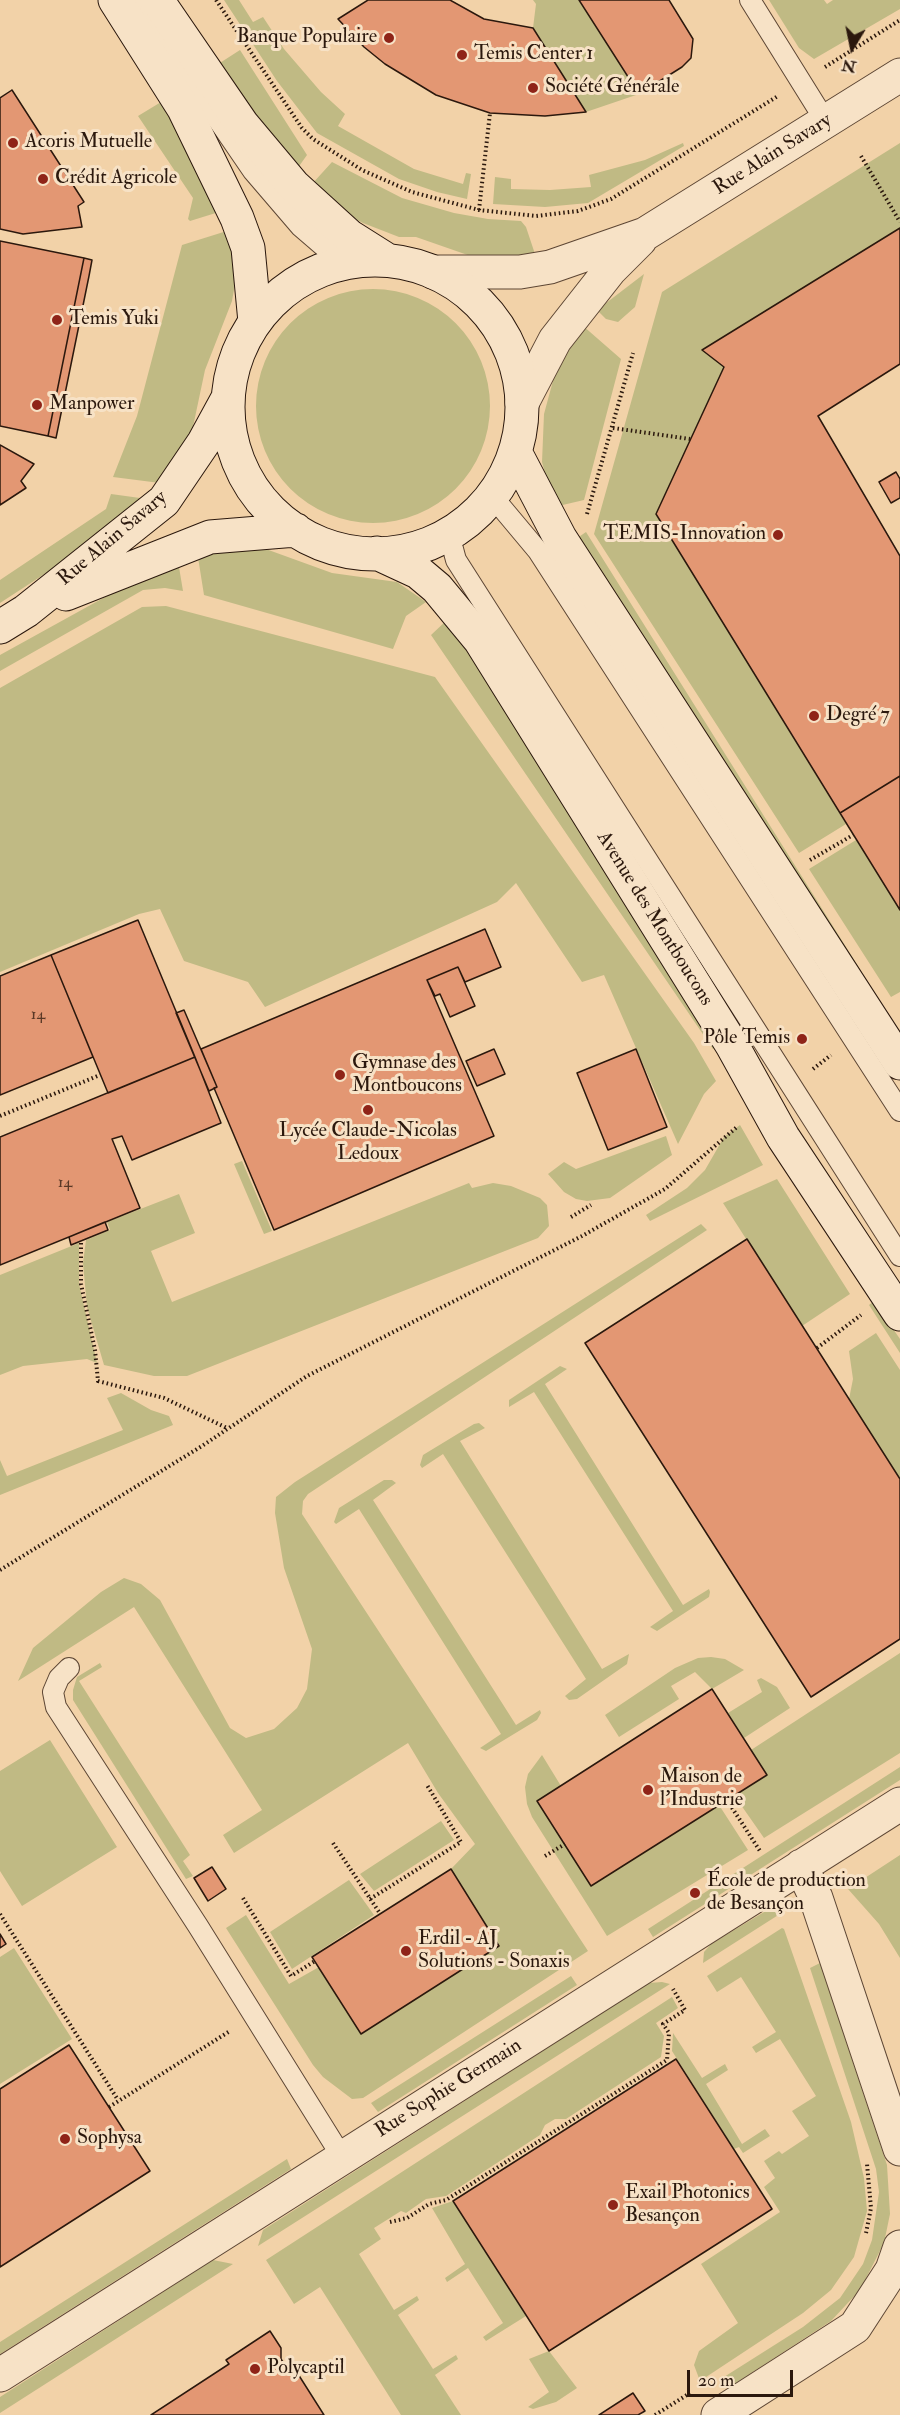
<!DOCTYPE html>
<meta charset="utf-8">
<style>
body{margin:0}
#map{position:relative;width:900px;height:2415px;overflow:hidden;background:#f2d2a8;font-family:"IM FELL Double Pica",serif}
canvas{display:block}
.north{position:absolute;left:822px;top:18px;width:60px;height:60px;-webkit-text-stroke:4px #f7e2c6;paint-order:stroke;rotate:190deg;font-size:16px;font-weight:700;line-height:24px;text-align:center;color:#2b180d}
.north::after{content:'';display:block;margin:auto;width:21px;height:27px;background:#2b180d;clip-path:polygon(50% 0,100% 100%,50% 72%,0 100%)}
.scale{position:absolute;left:687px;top:2370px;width:106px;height:27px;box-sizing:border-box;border:3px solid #2b180d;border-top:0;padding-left:8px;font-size:18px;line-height:21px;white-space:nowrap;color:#2b180d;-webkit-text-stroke:4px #f7e2c6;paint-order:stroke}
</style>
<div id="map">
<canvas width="900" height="2415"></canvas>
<div class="north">N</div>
<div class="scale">20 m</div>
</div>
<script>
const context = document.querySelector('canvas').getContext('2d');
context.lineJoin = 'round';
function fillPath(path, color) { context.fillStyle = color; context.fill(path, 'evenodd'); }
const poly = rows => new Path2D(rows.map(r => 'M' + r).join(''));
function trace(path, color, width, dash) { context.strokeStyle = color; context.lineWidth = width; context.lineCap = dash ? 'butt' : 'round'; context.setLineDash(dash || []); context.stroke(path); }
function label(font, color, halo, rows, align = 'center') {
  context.font = font + ' "IM FELL Double Pica",serif'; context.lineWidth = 6; context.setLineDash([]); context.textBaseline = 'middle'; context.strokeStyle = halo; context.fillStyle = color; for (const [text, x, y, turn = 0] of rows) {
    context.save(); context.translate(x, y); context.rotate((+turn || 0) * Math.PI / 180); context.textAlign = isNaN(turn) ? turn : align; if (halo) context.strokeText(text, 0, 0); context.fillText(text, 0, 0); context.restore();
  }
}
const green = poly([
 [224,0,239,0,253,22,263,17,284,49,321,92,345,114,338,126,414,169,463,184,466,173,471,174,467,199,437,192,399,179,317,133,277,81],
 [533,0,579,0,639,94,586,112,533,28,536,4],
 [769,0,824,0,827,4,833,0,900,0,900,9,814,59,799,48],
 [240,50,307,155,297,169,212,68],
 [166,99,219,212,190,221,188,219,193,198,138,116],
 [683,143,684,146,588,203,545,207,493,204,495,177,511,179,511,189,550,190,591,187,589,175,645,160],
 [900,143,900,228,702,350,724,367,656,514,846,824,799,853,594,534,662,292],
 [332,162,402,198,454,213,488,219,521,221,526,227,536,257,482,260,416,237,399,237,363,223,342,212,312,184],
 [230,230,235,284,232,301,205,370,190,441,160,483,113,477,137,416,182,245],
 [644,274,635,307,618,322,606,319,597,310],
 '256 406a117 117 0 1 1 234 0a117 117 0 1 1-234 0Z',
 [582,325,621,359,584,500,554,507,542,462,544,414,557,366],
 [111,494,140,498,133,510,106,534,0,603,0,580,106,509],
 [586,532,873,990,864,997,570,543],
 [263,548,332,573,397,582,426,602,406,616,393,649,204,595,197,551],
 [178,561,183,591,165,588,143,590,0,671,0,655,134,581],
 [166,606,435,677,694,1043,716,1081,704,1094,678,1144,604,975,582,982,516,883,497,902,265,1007,248,982,184,961,160,909,139,914,0,972,0,688,142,607],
 [447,620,719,1037,719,1045,713,1049,431,635],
 [856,840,900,910,900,992,891,997,809,869],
 [740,1125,763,1165,650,1221,646,1215,687,1188,705,1170,724,1137],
 [666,1136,672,1155,610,1198,587,1201,576,1199,564,1192,548,1174,564,1162,576,1169],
 [242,1161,272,1231,264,1234,234,1164],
 [777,1179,850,1294,802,1326,723,1203],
 [469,1183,472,1188,493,1183,511,1186,540,1198,547,1205,549,1226,538,1238,187,1376,154,1376,104,1365,87,1307,83,1263,86,1240,110,1230,107,1222,179,1194,195,1233,151,1251,172,1302],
 [701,1224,707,1230,308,1494,303,1501,302,1514,588,1951,363,2098,352,2099,323,2077,313,2065,226,1928,246,1915,289,1984,319,1967,361,2034,499,1946,451,1869,475,1844,438,1793,408,1743,234,1853,223,1835,262,1810,134,1607,18,1681,33,1648,101,1592,124,1578,141,1584,160,1600,230,1728,246,1738,274,1729,297,1708,307,1689,312,1649,284,1568,275,1513,276,1497,295,1482],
 [79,1243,79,1284,97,1363,87,1359,23,1366,0,1375,0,1275],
 [874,1301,900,1339,900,1353,869,1305],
 [876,1333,900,1370,900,1479,849,1399,853,1379,849,1351],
 [560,1366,567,1369,545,1384,683,1605,709,1589,710,1592,709,1597,657,1631,650,1627,673,1611,534,1392,509,1407,509,1400],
 [121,1393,151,1410,169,1416,173,1425,0,1495,0,1460,7,1476,123,1430,107,1398],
 [479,1423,485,1428,460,1441,602,1669,629,1654,627,1664,577,1699,569,1700,565,1696,586,1679,443,1454,422,1468,420,1465,423,1455,474,1424],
 [384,1480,392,1480,396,1483,373,1500,516,1725,540,1710,541,1713,537,1720,486,1751,480,1748,501,1734,359,1509,336,1524,334,1522,339,1508],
 [900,1653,900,1753,764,1838,734,1795,751,1750],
 [711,1657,725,1659,744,1670,712,1689,695,1672,671,1686,679,1699,619,1737,605,1715,675,1668,698,1658],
 [100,1663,102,1667,79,1681,190,1855,183,1861,193,1876,186,1879,73,1700,73,1690,77,1677],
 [761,1678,777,1687,790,1708,744,1738,728,1713,762,1692,757,1680],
 [50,1740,117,1847,22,1906,0,1871,0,1771],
 [542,1755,561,1786,537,1801,591,1886,719,1805,748,1850,607,1936,532,1817,527,1804,525,1787,528,1774],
 [900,1767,900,1780,653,1937,648,1929],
 [441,1821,454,1840,374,1891,360,1874],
 [900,1855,900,1958,879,1924,848,1889],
 [349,1880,374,1915,292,1969,270,1932],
 [779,1903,794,1905,703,1963,704,1952,711,1944],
 [782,1928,784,1929,851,2122,864,2178,867,2211,854,2257,831,2290,803,2313,700,2381,694,2365,699,2351,738,2323,701,2264,780,2212,764,2187,775,2178,764,2161,779,2151,782,2154,809,2136,792,2111,816,2096,780,2039,756,2053,752,2047,776,2032,741,1977,717,1992,707,1976],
 [14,1948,72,2039,0,2084,0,1957],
 [820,1963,887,2165,890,2214,884,2243,860,2290,831,2321,730,2387,724,2377,803,2327,840,2298,863,2264,872,2240,879,2192,876,2169,810,1968],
 [571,1976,577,1985,378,2112,371,2103],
 [662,1982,670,1984,258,2246,263,2230,649,1983],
 [672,1997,678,2008,656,2023,664,2036,661,2057,566,2119,555,2119,545,2125,540,2135,446,2196,426,2199,406,2213,401,2211,374,2228,381,2239,359,2254,394,2310,417,2296,419,2300,398,2315,433,2369,456,2355,458,2359,435,2375,461,2415,401,2415,320,2287,294,2304,266,2260],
 [673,2033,702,2078,725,2064,728,2070,706,2084,742,2144,765,2129,770,2136,743,2153,739,2147,734,2149,672,2051],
 [287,2159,291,2169,0,2354,0,2342],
 [453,2201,526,2316,486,2341,483,2337,503,2323,468,2268,447,2282,445,2278,465,2264,432,2208],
 [213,2260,233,2264,0,2413,0,2397],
 [549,2351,577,2388,556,2402,533,2409,528,2407,549,2392,529,2359]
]);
const building = poly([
 [368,0,450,0,484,19,533,28,586,112,545,116,490,113,436,95,385,64,364,47,338,19,368,0],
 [579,0,669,0,693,39,691,58,682,67,639,94,579,0],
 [12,90,84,202,78,206,82,227,23,234,0,229,0,98,12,90],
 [900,228,900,364,818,416,900,556,900,776,840,813,656,514,724,367,702,350,900,228],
 [0,241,84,258,48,436,0,426,0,241],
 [84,258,92,260,89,276,56,438,48,436,84,258],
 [0,445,34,464,21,481,26,488,0,505,0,445],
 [896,472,900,479,900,498,891,503,879,482,896,472],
 [900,776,900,910,840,813,900,776],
 [138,920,195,1057,108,1093,51,955,138,920],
 [485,929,501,967,465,982,458,967,427,980,494,1136,274,1230,214,1088,217,1087,201,1049,485,929],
 [51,955,93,1057,0,1095,0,976,51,955],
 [458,967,475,1006,450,1017,440,994,435,996,427,980,458,967],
 [184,1010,217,1087,209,1091,176,1013,184,1010],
 [494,1049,505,1074,477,1086,466,1061,494,1049],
 [636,1049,667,1127,608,1150,577,1073,636,1049],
 [195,1057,221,1123,132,1160,122,1136,112,1139,140,1208,0,1265,0,1137,195,1057],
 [105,1222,108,1230,71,1245,69,1237,105,1222],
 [747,1239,900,1479,900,1639,811,1697,585,1343,747,1239],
 [712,1689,767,1775,591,1886,537,1801,712,1689],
 [212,1867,226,1889,208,1901,194,1878,212,1867],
 [451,1869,499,1946,361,2034,312,1957,451,1869],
 [0,1934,6,1944,0,1948,0,1934],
 [69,2045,150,2171,0,2267,0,2089,69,2045],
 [676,2059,772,2209,549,2351,453,2201,676,2059],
 [270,2331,281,2348,281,2359,293,2377,298,2374,324,2415,151,2415,229,2364,226,2360,270,2331],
 [633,2393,645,2411,638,2415,599,2415,633,2393]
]);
const path = poly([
 [216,0,302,128,313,139,362,170,412,192,479,210,536,216,578,211,611,199,778,96],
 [825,67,900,20],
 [861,156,900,222],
 [479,210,490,113],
 [613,428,690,439],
 [587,514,633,353],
 [810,860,853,835],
 [813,1069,831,1055],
 [0,1116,100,1075],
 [571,1217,591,1205],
 [81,1243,81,1284,95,1350,98,1381,164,1398,227,1428],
 [817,1348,861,1315],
 [0,1570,202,1446,307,1376,582,1236,665,1189,738,1126],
 [727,1800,760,1851],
 [333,1843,379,1912],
 [545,1856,565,1844],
 [243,1898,291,1976,315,1961],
 [370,1899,461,1842,427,1785],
 [0,1914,118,2100],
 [109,2107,230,2031],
 [390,2222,407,2218,429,2204,446,2200,667,2060,669,2033,663,2024,685,2010,673,1989],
 [866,2233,871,2208,867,2164],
 [655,2415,690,2393]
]);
const lane = poly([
 [136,0,253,171,301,227,344,264],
 [750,0,826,122],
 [492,496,538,551,900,1111],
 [449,534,456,560,900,1256],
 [69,1668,59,1678,53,1692,56,1707,198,1926,342,2157]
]);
const street = poly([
 [433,272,520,272,550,267,645,234,900,75],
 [522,403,555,340,610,270,640,240],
 [801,1866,816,1898,900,2149],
 [0,2375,900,1804],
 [718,2415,855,2327,892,2270,900,2247]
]);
const secondary = poly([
 [115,0,184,109,237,218,248,248,255,322],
 [157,0,242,124,294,186,349,236,387,260],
 '228 407a147 147 0 1 1 294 0a147 147 0 1 1-294 0Z',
 [515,452,560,538,900,1063],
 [377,553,418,572,437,588,480,640,732,1045,783,1137,900,1314],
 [66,594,210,537,296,530],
 [0,627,26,611,164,501,204,442,228,398]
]);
const markers = [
 [389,38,6,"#8f2418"],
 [462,55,6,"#8f2418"],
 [533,88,6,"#8f2418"],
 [13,143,6,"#8f2418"],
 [43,179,6,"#8f2418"],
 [57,320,6,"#8f2418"],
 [37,405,6,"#8f2418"],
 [778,535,6,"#8f2418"],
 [814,716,6,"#8f2418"],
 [802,1039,6,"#8f2418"],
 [340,1075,6,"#8f2418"],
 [368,1110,6,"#8f2418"],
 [648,1790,6,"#8f2418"],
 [695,1893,6,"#8f2418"],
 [406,1951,6,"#8f2418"],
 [65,2139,6,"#8f2418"],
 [613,2205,6,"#8f2418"],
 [255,2369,6,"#8f2418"]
];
const numberNames = [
 ["14",38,1016],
 ["14",65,1184]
];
const poiNames = [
 ["Banque Populaire",377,38,"right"],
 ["Temis Center 1",474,55],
 ["Société Générale",545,88],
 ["Acoris Mutuelle",25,143],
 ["Crédit Agricole",55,179],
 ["Temis Yuki",69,320],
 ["Manpower",49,405],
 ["TEMIS-Innovation",766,535,"right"],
 ["Degré 7",826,716],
 ["Pôle Temis",790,1039,"right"],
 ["Gymnase des",352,1064],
 ["Montboucons",352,1087],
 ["Lycée Claude-Nicolas",368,1132,"center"],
 ["Ledoux",368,1155,"center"],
 ["Maison de",660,1778],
 ["l'Industrie",660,1801],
 ["École de production",707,1882],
 ["de Besançon",707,1905],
 ["Erdil - AJ",418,1940],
 ["Solutions - Sonaxis",418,1963],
 ["Sophysa",77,2139],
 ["Exail Photonics",625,2194],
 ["Besançon",625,2217],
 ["Polycaptil",267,2369]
];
const streetNames = [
 ["Rue Alain Savary",773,155,-32],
 ["Rue Alain Savary",113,539,-40],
 ["Avenue des Montboucons",654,919,58],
 ["Rue Sophie Germain",449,2089,-32]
];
fillPath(green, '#c0ba84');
fillPath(building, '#e39773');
trace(building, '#2b180d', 1.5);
trace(lane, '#5d4634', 22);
trace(street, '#5d4634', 35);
trace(secondary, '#2b180d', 35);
trace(path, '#2b180d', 4, [1.5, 3]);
trace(lane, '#f7e2c6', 20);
trace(street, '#f7e2c6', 33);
trace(secondary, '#f7e2c6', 33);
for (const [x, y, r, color] of markers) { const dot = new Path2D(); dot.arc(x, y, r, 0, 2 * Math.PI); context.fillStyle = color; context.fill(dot); trace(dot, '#f7e2c6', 2); }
label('16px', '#593826', null, numberNames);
label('20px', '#2b180d', '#f7e2c6', poiNames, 'left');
label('20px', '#2b180d', '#f7e2c6', streetNames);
</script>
